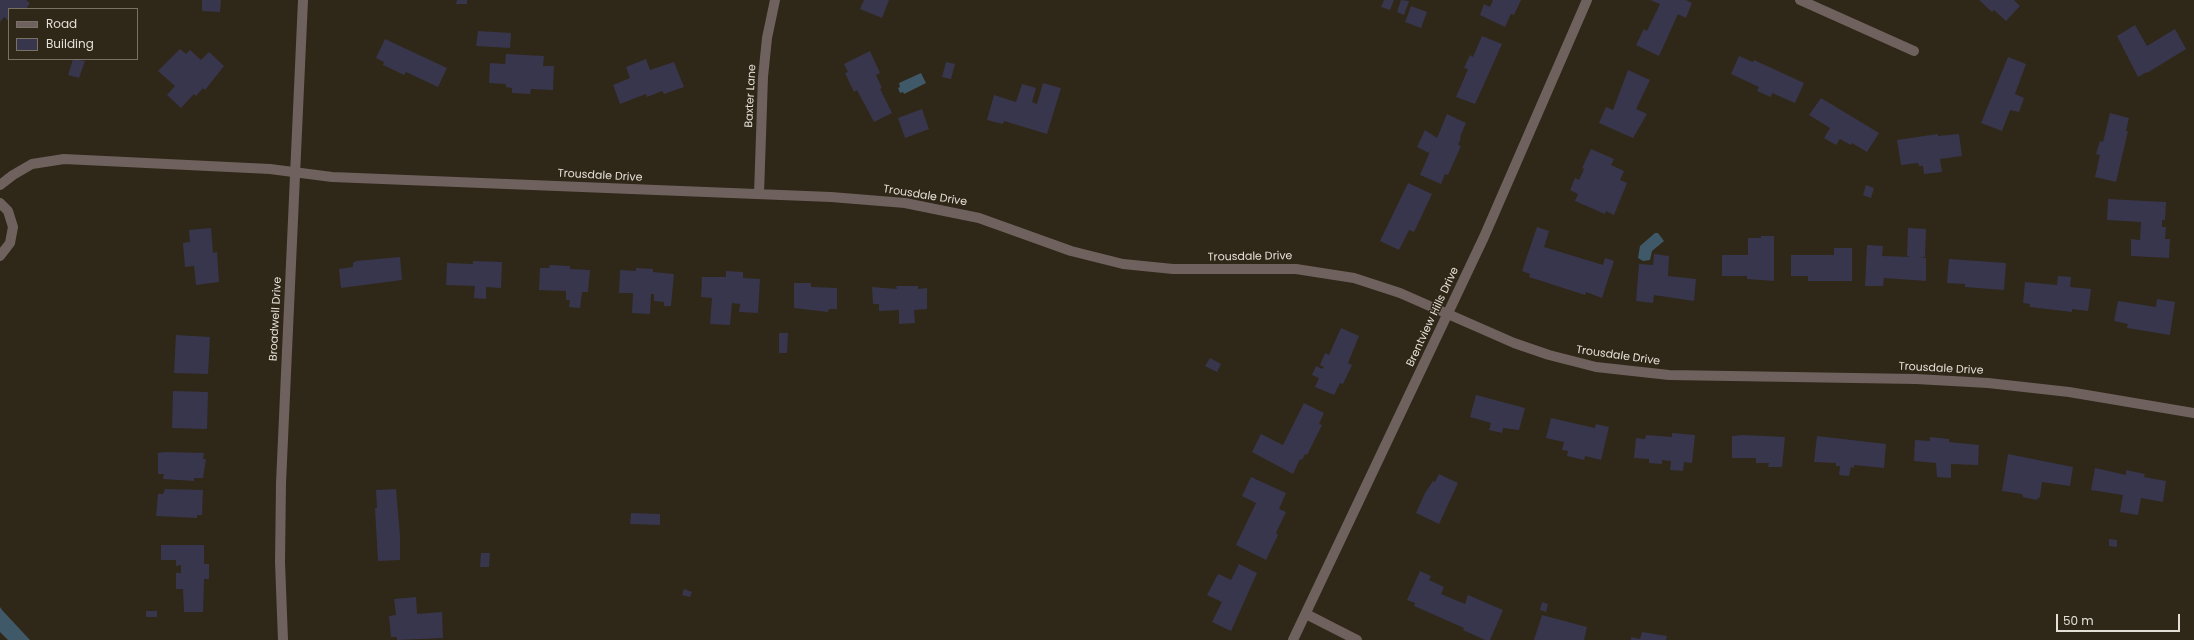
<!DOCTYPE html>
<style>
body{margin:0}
#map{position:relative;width:2194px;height:640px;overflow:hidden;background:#2f2718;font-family:Poppins,sans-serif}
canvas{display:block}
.legend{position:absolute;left:8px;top:8px;width:130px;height:52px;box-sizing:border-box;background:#2f2718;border:1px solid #787164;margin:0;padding:5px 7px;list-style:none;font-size:12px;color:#e5e0d6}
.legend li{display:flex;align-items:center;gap:8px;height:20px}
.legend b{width:20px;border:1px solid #787164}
.scale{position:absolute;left:2056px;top:614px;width:124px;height:18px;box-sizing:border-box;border:2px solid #e5e0d6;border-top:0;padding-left:5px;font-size:12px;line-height:14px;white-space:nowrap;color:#e5e0d6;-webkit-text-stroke:3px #2f2718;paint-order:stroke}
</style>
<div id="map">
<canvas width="2194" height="640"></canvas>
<ul class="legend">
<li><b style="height:5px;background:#6f615d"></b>Road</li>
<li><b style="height:11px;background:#38364d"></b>Building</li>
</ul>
<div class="scale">50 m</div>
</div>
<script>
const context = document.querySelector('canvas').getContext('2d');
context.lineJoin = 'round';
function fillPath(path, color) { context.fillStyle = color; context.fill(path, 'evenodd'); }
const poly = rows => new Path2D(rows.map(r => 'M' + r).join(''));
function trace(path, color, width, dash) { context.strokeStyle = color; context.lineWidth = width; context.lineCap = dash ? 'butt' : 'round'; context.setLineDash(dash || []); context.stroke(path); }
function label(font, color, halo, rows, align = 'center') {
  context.font = font + ' Poppins,sans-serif'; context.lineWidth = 3; context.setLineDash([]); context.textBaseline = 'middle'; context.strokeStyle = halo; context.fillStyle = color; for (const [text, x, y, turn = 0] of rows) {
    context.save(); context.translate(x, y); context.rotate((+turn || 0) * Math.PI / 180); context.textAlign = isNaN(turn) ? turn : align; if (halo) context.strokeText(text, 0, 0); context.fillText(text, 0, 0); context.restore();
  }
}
const water = poly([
 [921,73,926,83,904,94,903,92,900,93,898,88,900,87,899,83],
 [1655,233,1658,233,1664,241,1652,251,1650,260,1643,261,1638,258,1640,246],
 [0,607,2,610,30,640,8,640,0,632]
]);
const building = poly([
 [0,0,26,0,30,3,26,9,9,9,9,21,4,17,0,22],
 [202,0,221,0,220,12,202,11],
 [457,0,467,0,467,4,456,4],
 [864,0,889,0,882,18,860,9],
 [1384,0,1394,0,1390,10,1381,7],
 [1401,0,1409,1,1404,15,1397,12],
 [1493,0,1521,0,1514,15,1511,14,1505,27,1480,15,1484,4,1490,7],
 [1650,0,1686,0,1692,3,1686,18,1678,14,1659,56,1636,45,1644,29,1647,31,1660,4],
 [1979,0,2014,0,2020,6,2006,21,1994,10,1992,12],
 [1411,6,1427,12,1421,28,1405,22],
 [2135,25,2147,46,2175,29,2186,49,2147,73,2147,72,2138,77,2117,36],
 [478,31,511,33,510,48,476,46],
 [1482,36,1502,44,1475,104,1456,97,1468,69,1464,68,1470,55,1473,57],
 [385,39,447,68,438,87,406,72,404,75,383,65,384,62,376,58],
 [180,49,186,54,190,50,201,60,209,52,224,66,205,90,203,88,196,96,194,94,181,108,167,95,175,86,158,71],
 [870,51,880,73,876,75,882,88,880,89,892,113,874,122,857,90,854,92,845,73,848,72,844,64],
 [506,54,544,56,543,66,554,66,553,90,531,89,530,94,512,93,512,88,506,87,506,84,489,83,490,63,505,64],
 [1739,56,1753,62,1754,60,1804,83,1795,103,1772,93,1771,97,1757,91,1759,87,1731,74],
 [2008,57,2026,64,2015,94,2024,98,2019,112,2010,110,2002,131,1981,123],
 [73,59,85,61,79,78,68,75],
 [646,59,650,70,674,62,684,87,664,94,662,91,647,97,646,94,620,104,613,85,630,78,626,67],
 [946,62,955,64,951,79,942,77],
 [1628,70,1650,80,1636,109,1647,114,1633,138,1599,123,1606,107,1613,110],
 [1043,83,1061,88,1047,134,1004,121,1003,124,987,120,994,95,1016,102,1022,84,1036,88,1032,102,1037,104],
 [1821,98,1879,133,1867,152,1852,143,1851,145,1840,139,1836,145,1824,138,1830,128,1809,115],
 [922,109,929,129,905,138,898,118],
 [2110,113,2129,118,2126,131,2128,131,2116,182,2095,177,2100,155,2096,154,2100,141,2103,142],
 [1447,114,1466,123,1460,137,1461,138,1458,145,1461,146,1448,175,1445,174,1441,184,1420,175,1432,147,1429,153,1417,147,1425,130,1437,138],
 [1938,134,1938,136,1959,134,1962,156,1940,159,1942,172,1924,174,1923,166,1919,166,1918,163,1901,165,1897,140],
 [1591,149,1614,159,1611,165,1624,171,1620,180,1627,183,1614,215,1606,211,1605,214,1575,201,1578,194,1570,190,1575,178,1579,180,1584,169,1582,168],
 [1408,183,1432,194,1414,232,1409,230,1399,250,1380,241],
 [1866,185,1874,188,1871,198,1863,195],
 [2108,199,2166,202,2165,220,2162,220,2162,227,2166,227,2165,239,2170,239,2169,258,2131,256,2131,239,2140,240,2141,222,2107,220],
 [1537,227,1549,231,1544,247,1603,265,1605,258,1614,261,1602,298,1586,292,1585,295,1529,277,1530,274,1522,271],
 [211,228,213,253,217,252,219,282,196,285,194,266,185,267,183,243,190,242,189,230],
 [1908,228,1926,229,1925,257,1920,258,1926,258,1926,281,1884,278,1883,286,1865,286,1867,245,1883,246,1882,256,1911,257,1907,256],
 [1761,236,1774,236,1774,281,1747,279,1747,276,1722,276,1722,255,1748,255,1748,238,1761,238],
 [1834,248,1852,248,1852,281,1808,281,1808,276,1791,276,1791,255,1834,255],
 [1654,254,1669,256,1668,276,1696,279,1694,301,1654,295,1653,303,1636,301,1639,264,1653,265],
 [400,257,402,280,341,288,339,269,353,267,353,263,356,261],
 [1949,259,2006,263,2004,290,1965,287,1965,284,1947,283],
 [473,261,502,262,501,288,486,287,486,299,474,298,475,286,446,285,447,263,473,264],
 [550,265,570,266,570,269,590,270,588,292,582,292,580,308,569,307,570,300,566,300,566,291,539,290,540,268,549,268],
 [636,268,653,269,653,272,674,274,671,306,664,306,664,302,654,301,654,294,651,294,650,314,632,313,633,293,619,293,620,270,636,271],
 [726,271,743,272,743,278,760,279,758,313,739,312,740,304,732,303,730,325,710,324,712,298,701,297,702,277,726,277],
 [2058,276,2071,277,2070,287,2091,289,2088,311,2072,309,2072,312,2030,307,2030,304,2023,303,2025,282,2057,285],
 [794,283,811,283,811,287,837,288,837,309,829,309,828,312,794,308],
 [896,286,918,286,918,289,927,288,927,309,914,310,915,323,899,324,899,310,879,311,879,304,873,304,872,287,897,289],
 [2157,299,2175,302,2170,335,2127,328,2128,324,2114,321,2118,301,2156,307],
 [1341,328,1359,336,1348,363,1352,365,1343,384,1340,383,1334,395,1315,387,1319,378,1312,375,1316,366,1322,369,1324,367,1320,365,1325,353,1329,355],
 [779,333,788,333,787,353,779,353],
 [176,335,210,337,208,374,174,373],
 [1210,358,1221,364,1217,372,1205,366],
 [173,391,208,392,207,429,172,428],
 [1476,395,1525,408,1519,430,1503,428,1502,433,1489,430,1491,423,1470,417],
 [1304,403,1324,413,1319,424,1322,425,1307,455,1305,454,1302,460,1300,459,1293,474,1252,452,1261,434,1283,445],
 [1551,418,1595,428,1596,424,1609,427,1601,460,1585,456,1584,460,1567,456,1568,451,1562,450,1564,442,1546,438],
 [1672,433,1695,435,1692,463,1684,462,1683,471,1670,470,1671,461,1662,460,1662,464,1649,463,1649,459,1634,458,1636,438,1645,439,1646,435,1672,437],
 [1743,435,1785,437,1782,467,1768,467,1769,463,1756,463,1756,458,1732,458,1732,436],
 [1817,436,1886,444,1884,468,1854,465,1854,468,1851,467,1849,476,1839,475,1840,466,1836,466,1836,463,1814,462],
 [1930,437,1949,439,1949,442,1979,445,1978,465,1951,464,1951,478,1937,477,1936,463,1914,461,1915,440,1930,441],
 [165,452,204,453,203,459,206,459,203,478,194,478,194,481,163,479,164,474,158,474,158,453],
 [2008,454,2073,467,2070,486,2042,482,2040,497,2036,500,2023,497,2022,494,2002,491],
 [2095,468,2126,475,2126,470,2145,474,2144,477,2166,481,2163,502,2141,498,2138,515,2120,512,2123,495,2091,490],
 [1439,474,1458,483,1439,524,1416,513,1425,493,1433,481,1435,482],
 [1251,477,1286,493,1279,509,1286,512,1276,533,1278,535,1266,560,1236,545,1256,503,1242,496],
 [165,489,203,490,202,515,197,515,197,518,156,516,158,494,163,494],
 [396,489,400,536,400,560,378,561,375,508,377,508,376,490],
 [631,513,660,514,660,525,630,524],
 [2109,539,2117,540,2117,547,2109,546],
 [161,545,204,545,204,564,209,564,209,579,204,579,203,612,184,612,183,589,176,589,176,573,181,573,181,565,176,566,176,560,161,560],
 [481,553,490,553,489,567,480,567],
 [1239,564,1257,573,1231,631,1212,622,1222,602,1207,595,1217,576,1219,574,1231,580],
 [1420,571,1431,576,1429,580,1444,587,1441,594,1465,604,1468,595,1503,610,1490,640,1485,640,1463,630,1464,628,1414,606,1415,603,1407,600],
 [684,589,692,592,690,597,682,595],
 [416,597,417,614,442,612,443,638,397,640,397,637,391,637,389,616,396,615,394,599],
 [1542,602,1548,604,1546,612,1540,610],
 [146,611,157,611,157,617,146,617],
 [1542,615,1587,627,1584,640,1534,640],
 [1642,632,1667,636,1666,640,1631,640,1631,637,1640,639]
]);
const minor = poly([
 [1800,0,1914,51],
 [0,185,13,175,32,164,64,159,270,169,332,177,831,197,905,203,979,218,1071,251,1123,264,1173,269,1296,269,1354,278,1400,293,1514,343,1549,355,1596,367,1669,375,1916,379,1988,383,2069,392,2194,413],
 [759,194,763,77,767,38,775,0],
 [0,203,8,211,13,227,10,243,0,256],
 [1306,614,1357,640],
 [283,640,280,562,281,483,303,0],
 [1293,640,1484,237,1587,0]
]);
const streetNames = [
 ["Baxter Lane",751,96,-87],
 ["Trousdale Drive",600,176,3],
 ["Trousdale Drive",925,196,9],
 ["Trousdale Drive",1250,257,-1],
 ["Brentview Hills Drive",1433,317,-65],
 ["Broadwell Drive",276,319,-87],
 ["Trousdale Drive",1618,356,8],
 ["Trousdale Drive",1941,369,3]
];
fillPath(water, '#405969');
fillPath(building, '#38364d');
trace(minor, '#6f615d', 10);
label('11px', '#e5e0d6', '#2f2718', streetNames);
</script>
